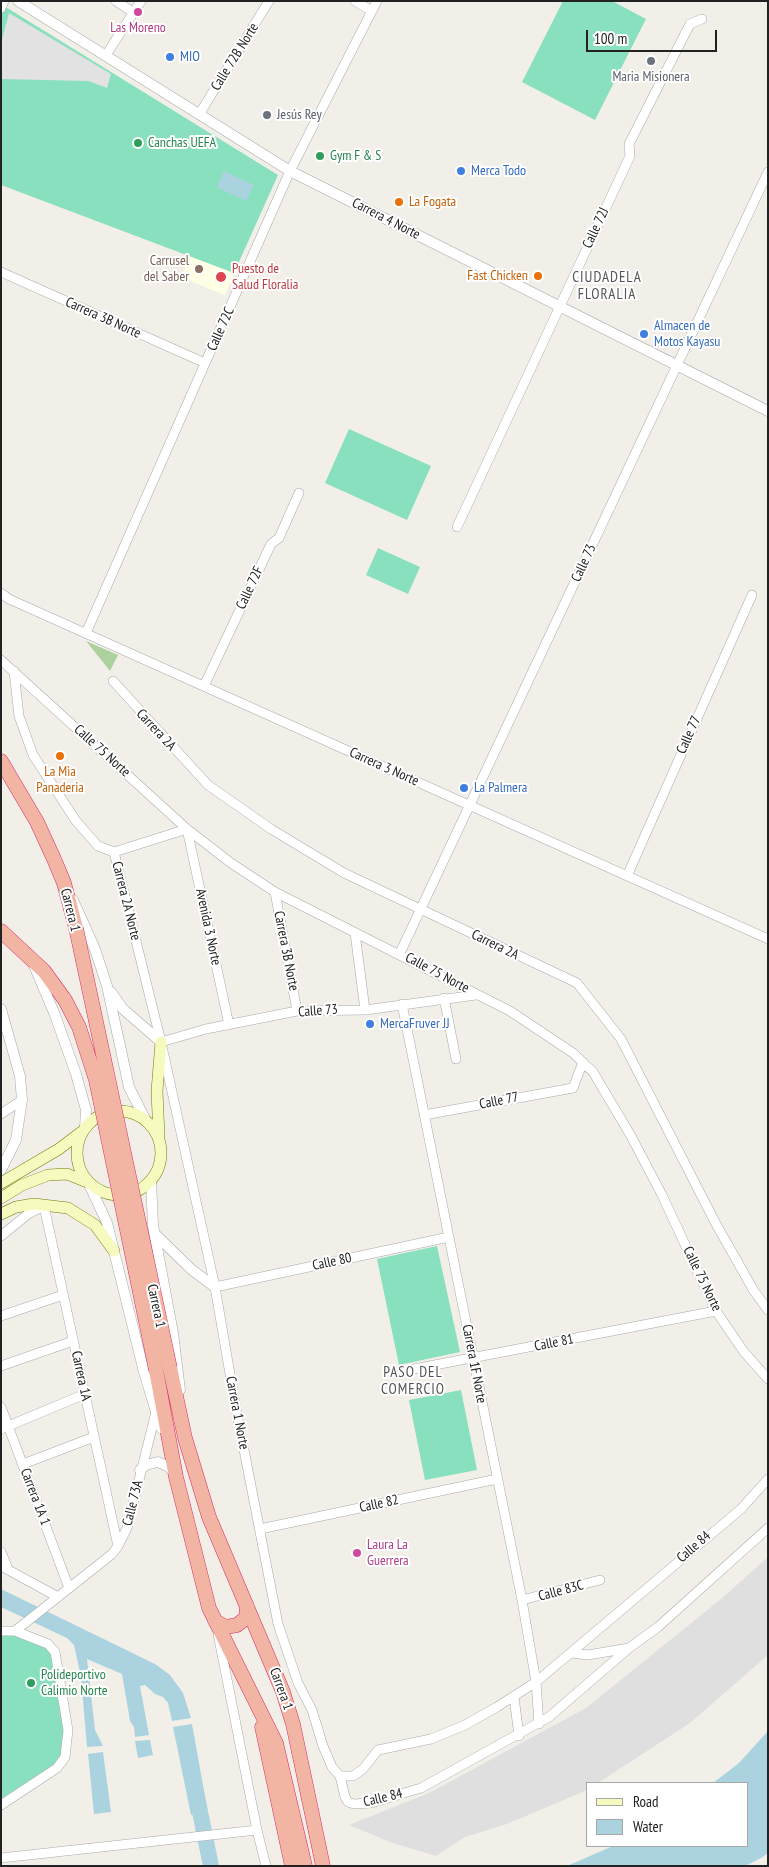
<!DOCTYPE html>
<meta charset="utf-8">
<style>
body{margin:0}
#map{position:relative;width:769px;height:1867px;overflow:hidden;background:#f2efe9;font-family:"PT Sans Narrow",sans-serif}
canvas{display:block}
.frame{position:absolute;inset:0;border:2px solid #222;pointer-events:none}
.legend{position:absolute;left:586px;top:1782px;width:162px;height:65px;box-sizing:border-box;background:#fff;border:1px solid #a7a7a7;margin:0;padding:6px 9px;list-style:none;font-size:15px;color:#222}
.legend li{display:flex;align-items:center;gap:10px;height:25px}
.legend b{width:25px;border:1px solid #a7a7a7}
.scale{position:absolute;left:586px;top:30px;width:131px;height:22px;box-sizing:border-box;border:2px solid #222;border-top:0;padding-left:6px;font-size:15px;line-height:18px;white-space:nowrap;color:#222;-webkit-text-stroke:4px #fff;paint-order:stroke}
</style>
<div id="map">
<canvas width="769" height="1867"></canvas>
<div class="frame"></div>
<ul class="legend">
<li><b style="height:6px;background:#f7fabf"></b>Road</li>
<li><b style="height:14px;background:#aad3df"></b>Water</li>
</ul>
<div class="scale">100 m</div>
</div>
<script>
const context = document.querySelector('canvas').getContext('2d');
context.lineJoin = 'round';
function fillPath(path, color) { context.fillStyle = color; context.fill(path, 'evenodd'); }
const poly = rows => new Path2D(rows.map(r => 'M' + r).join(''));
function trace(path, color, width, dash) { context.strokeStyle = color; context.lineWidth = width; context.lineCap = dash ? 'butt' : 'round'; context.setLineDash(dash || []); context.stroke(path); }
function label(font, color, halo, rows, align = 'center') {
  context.font = font + ' "PT Sans Narrow",sans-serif'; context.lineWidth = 4; context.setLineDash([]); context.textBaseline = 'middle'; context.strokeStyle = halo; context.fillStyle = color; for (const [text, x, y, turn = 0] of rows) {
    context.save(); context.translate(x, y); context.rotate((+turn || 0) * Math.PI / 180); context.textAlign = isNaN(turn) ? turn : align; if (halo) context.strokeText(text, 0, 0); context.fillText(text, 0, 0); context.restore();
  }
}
const residential = poly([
 [768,1557,768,1655,690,1723,598,1783,588,1783,587,1790,507,1824,465,1837,436,1856,393,1843,349,1825,429,1793,586,1708,721,1599]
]);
const education = poly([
 [197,248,238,264,225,295,180,277]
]);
const forest = poly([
 [86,641,118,655,110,671]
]);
const pitch = poly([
 [563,1,612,1,646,19,595,120,522,82],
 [4,6,278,175,234,273,1,185,1,13],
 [349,429,431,466,407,520,325,483],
 [378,548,420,567,408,594,366,575],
 [437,1246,460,1352,399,1365,377,1259],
 [461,1390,477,1470,425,1480,409,1400],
 [1,1631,52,1648,67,1715,65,1757,1,1805]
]);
const parking = poly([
 [9,13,111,74,107,88,88,81,1,79,1,43]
]);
const water = poly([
 [224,171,254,185,246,201,217,187],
 [1,1589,155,1664,170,1675,183,1693,191,1718,172,1721,168,1703,163,1697,155,1694,145,1685,140,1686,149,1735,135,1737,134,1727,130,1721,122,1674,87,1659,95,1730,103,1746,87,1747,81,1677,74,1645,67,1638,1,1607],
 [192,1724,208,1813,191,1815,173,1727],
 [768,1731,768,1853,761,1858,745,1866,567,1866,613,1846,748,1846,748,1783,713,1783,739,1763],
 [150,1740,153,1755,138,1758,135,1741],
 [103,1752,111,1812,94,1814,88,1754]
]);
const river = poly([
 [196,1792,211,1866]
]);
const minor = poly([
 [116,1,134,13],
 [355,1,372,11],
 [1,8,4,1],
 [106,55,141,1],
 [200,113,269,1],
 [1,272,205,363],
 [457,527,630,156,629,144,690,24,702,19],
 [1,593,9,599,768,939],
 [86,633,290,171,377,1],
 [1,660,187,829,231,863,275,892,510,1011,573,1053,593,1072,631,1136,662,1195,716,1311,744,1352,768,1379],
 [14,671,19,716,33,755,76,821,98,846,114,852],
 [113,681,208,785,271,829,344,873,577,983,621,1039,716,1224,754,1291,768,1310],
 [204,686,271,544,279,538,299,493],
 [114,852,161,1042,215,1287,236,1409,278,1624,298,1683,312,1710,323,1746,332,1767,340,1776,345,1797,348,1802,354,1804,371,1803,421,1788,549,1717,629,1648,658,1627,768,1528],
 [114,852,187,829,229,1025],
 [627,876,752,595],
 [275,892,297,1011],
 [355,933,365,1010],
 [400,953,768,172],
 [444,998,456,1059],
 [402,1004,522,1600,536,1682,539,1724],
 [161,1042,206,1029,297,1011,365,1010,476,995],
 [1,1114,22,1100],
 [424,1115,573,1088,583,1062],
 [1,1236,28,1214,44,1206,118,1546],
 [215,1287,449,1237],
 [1,1316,63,1295],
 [1,1366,73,1341],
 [393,1373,716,1311],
 [1,1407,69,1588],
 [1,1429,85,1394],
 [23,1464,94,1437],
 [260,1529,497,1479],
 [1,1552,8,1569],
 [1,1566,58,1597],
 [522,1600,600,1580],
 [1,1631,15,1631,48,1644,55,1652,68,1730,65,1757,57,1768,1,1805],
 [15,1631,112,1554,118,1546,127,1528,156,1412],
 [218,1634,257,1830,266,1866],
 [572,1653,588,1655,629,1648],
 [514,1697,519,1736],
 [340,1776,353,1776,363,1769,378,1750,431,1739,465,1725,497,1707,536,1682,741,1509,768,1479],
 [1,1858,257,1830]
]);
const tertiary = poly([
 [18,1,290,171,768,411],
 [73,900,95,949,107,986,129,1087,146,1121],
 [33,963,55,1015,76,1074,86,1110,85,1128],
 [111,992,123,1009,161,1042],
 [1,1009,20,1076,22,1100,16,1140,1,1170],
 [151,1181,153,1226,173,1333,180,1390],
 [89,1184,107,1223,144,1372,161,1428],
 [154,1233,192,1270,215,1287],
 [140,1470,146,1465,158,1462,169,1467,175,1474]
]);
const secondary = poly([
 '77 1153a42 42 0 1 1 84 0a42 42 0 1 1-84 0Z',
 [159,1137,157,1091,161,1042],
 [1,1183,59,1149,80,1133],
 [1,1198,22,1185,48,1175,67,1174,87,1182],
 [1,1214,16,1207,34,1204,68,1208,95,1225,114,1251]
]);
const trunk = poly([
 [1,761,37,822,54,859,64,883,76,928],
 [1,931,44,971,65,1000],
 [170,1368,185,1438,209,1517,283,1692,293,1724,323,1866],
 [156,1370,176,1477,209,1608,276,1743,305,1866],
 [215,1621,226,1627,237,1625,246,1618,247,1606],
 [262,1727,292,1866]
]);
const trunkBridge = poly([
 [76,928,170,1368],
 [65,1000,79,1027,96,1080,156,1370]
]);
const markers = [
 [138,12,5,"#d1479c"],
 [170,57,5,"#3f7fe0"],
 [651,61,5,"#6b7280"],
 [267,115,5,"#6b7280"],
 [138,143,5,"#2e9e5b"],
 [320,156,5,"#2e9e5b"],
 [461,171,5,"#3f7fe0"],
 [399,202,5,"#e8710a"],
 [199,269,5,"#8d6e63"],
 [538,276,5,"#e8710a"],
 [221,277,6,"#e0444e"],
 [644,334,5,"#3f7fe0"],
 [60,756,5,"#e8710a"],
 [464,788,5,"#3f7fe0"],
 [370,1024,5,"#3f7fe0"],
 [357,1553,5,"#d1479c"],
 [31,1683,5,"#2e9e5b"]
];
const hotelNames = [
 ["Las Moreno",138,28],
 ["Laura La",367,1545,"left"],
 ["Guerrera",367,1561,"left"]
];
const shopNames = [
 ["MIO",180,57],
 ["Merca Todo",471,171],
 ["Almacen de",654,326],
 ["Motos Kayasu",654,342],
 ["La Palmera",474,788],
 ["MercaFruver JJ",380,1024]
];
const streetNames = [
 ["Calle 72B Norte",235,57,-58],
 ["Carrera 4 Norte",386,219,27],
 ["Calle 72J",596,228,-65],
 ["Carrera 3B Norte",103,318,24],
 ["Calle 72C",221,329,-66],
 ["Calle 73",584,563,-65],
 ["Calle 72F",250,588,-65],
 ["Carrera 2A",156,730,47],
 ["Calle 77",689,735,-66],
 ["Calle 75 Norte",102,751,42],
 ["Carrera 3 Norte",384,767,24],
 ["Carrera 2A Norte",126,901,76],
 ["Carrera 1",70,910,76],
 ["Avenida 3 Norte",208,927,78],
 ["Carrera 2A",495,945,26],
 ["Carrera 3B Norte",286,951,79],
 ["Calle 75 Norte",437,973,28],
 ["Calle 73",318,1011,-4],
 ["Calle 77",499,1101,-11],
 ["Calle 80",332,1262,-12],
 ["Calle 75 Norte",702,1279,64],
 ["Carrera 1",156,1306,78],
 ["Calle 81",554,1343,-11],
 ["Carrera 1F Norte",474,1364,79],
 ["Carrera 1A",81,1376,78],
 ["Carrera 1 Norte",237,1413,79],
 ["Carrera 1A 1",35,1497,69],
 ["Calle 73A",133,1503,-76],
 ["Calle 82",379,1504,-12],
 ["Calle 84",694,1547,-41],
 ["Calle 83C",561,1591,-15],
 ["Carrera 1",281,1689,70],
 ["Calle 84",383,1798,-13]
];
const worshipNames = [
 ["Maria Misionera",651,77],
 ["Jesús Rey",277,115,"left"]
];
const leisureNames = [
 ["Canchas UEFA",148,143],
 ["Gym F & S",330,156],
 ["Polideportivo",41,1675],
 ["Calimio Norte",41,1691]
];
const foodNames = [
 ["La Fogata",409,202],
 ["Fast Chicken",528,276,"right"],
 ["La Mìa",60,772,"center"],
 ["Panaderia",60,788,"center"]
];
const educationNames = [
 ["Carrusel",189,261],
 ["del Saber",189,277]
];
const healthNames = [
 ["Puesto de",232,269],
 ["Salud Floralia",232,285]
];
const neighbourhoodNames = [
 ["CIUDADELA",607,278],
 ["FLORALIA",607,295],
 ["PASO DEL",413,1373],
 ["COMERCIO",413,1390]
];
fillPath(residential, '#e0dfdf');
fillPath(education, '#ffffe5');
fillPath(forest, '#add19e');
fillPath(pitch, '#88e0be');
fillPath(parking, '#e2e2e2');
fillPath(water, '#aad3df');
trace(river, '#aad3df', 16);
trace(minor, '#a9a9a9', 10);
trace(tertiary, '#a9a9a9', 11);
trace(secondary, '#707d05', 12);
trace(trunk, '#dc2a67', 15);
trace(minor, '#fff', 9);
trace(tertiary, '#fff', 10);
trace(secondary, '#f7fabf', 11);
trace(trunk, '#f2b4a3', 14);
trace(trunkBridge, '#dc2a67', 15, []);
trace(trunkBridge, '#f2b4a3', 14);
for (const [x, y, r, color] of markers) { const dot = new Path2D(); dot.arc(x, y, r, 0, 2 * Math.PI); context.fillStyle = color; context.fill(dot); trace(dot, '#fff', 2); }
label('14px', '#b23c85', '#fff', hotelNames);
label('14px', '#366cbe', '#fff', shopNames, 'left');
label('14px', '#222', '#fff', streetNames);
label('14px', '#5b616d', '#fff', worshipNames);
label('14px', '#27864d', '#fff', leisureNames, 'left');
label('14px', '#c56008', '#fff', foodNames, 'left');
label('14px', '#785e54', '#fff', educationNames, 'right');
label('14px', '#be3a42', '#fff', healthNames, 'left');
context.letterSpacing = '1px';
label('15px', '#555', '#fff', neighbourhoodNames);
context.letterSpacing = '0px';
</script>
